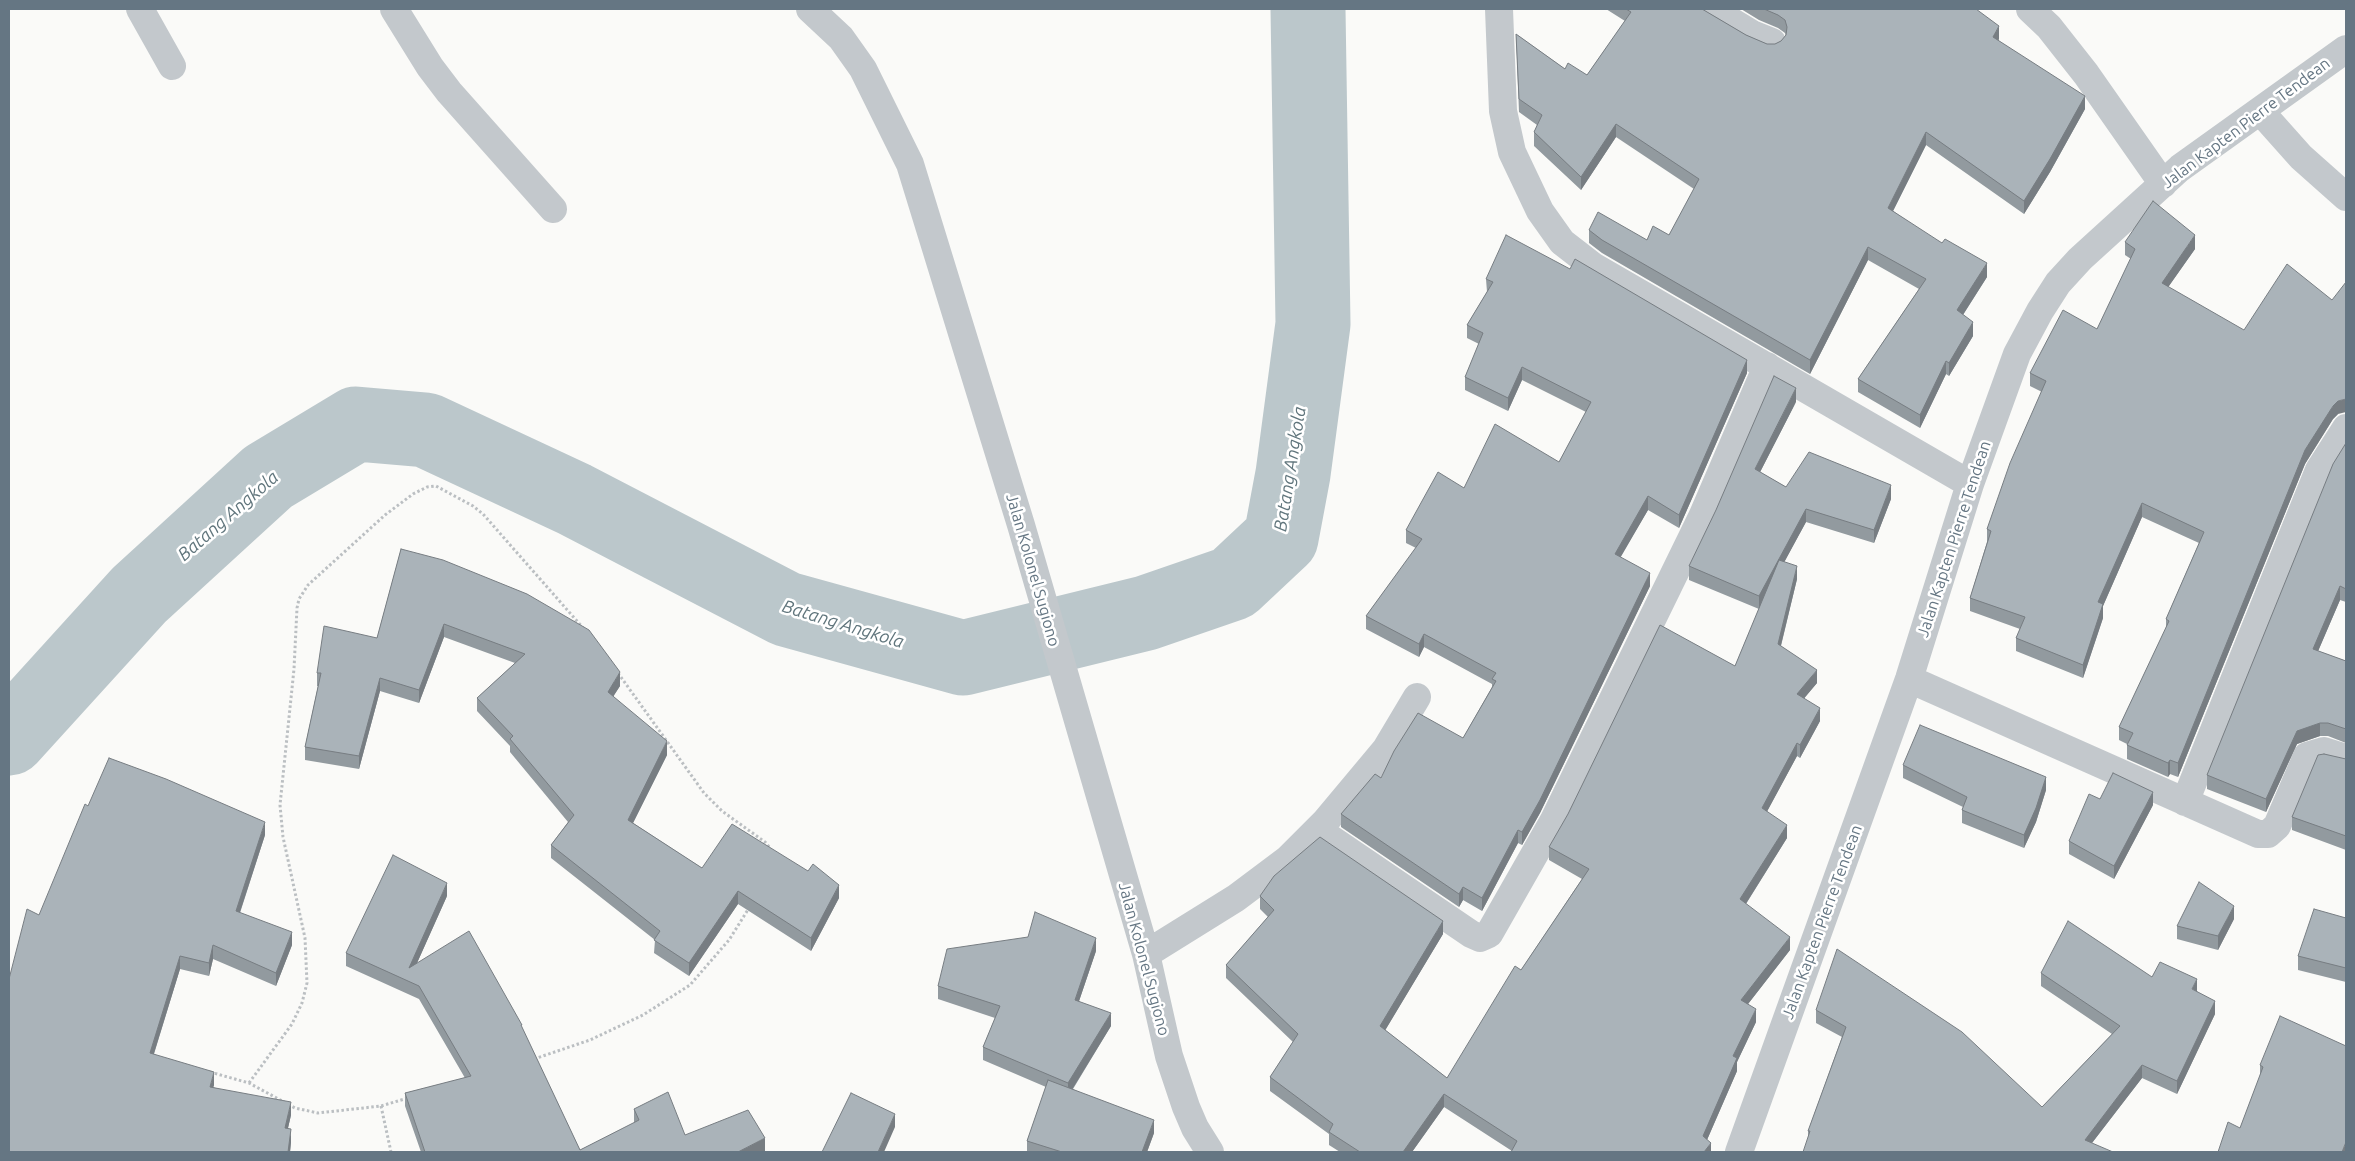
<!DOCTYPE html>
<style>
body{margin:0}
#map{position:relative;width:2355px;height:1161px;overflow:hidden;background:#fafaf8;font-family:Ubuntu,sans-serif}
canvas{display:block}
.frame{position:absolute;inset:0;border:10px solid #657683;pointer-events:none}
</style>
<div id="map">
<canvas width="2355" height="1161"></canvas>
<div class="frame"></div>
</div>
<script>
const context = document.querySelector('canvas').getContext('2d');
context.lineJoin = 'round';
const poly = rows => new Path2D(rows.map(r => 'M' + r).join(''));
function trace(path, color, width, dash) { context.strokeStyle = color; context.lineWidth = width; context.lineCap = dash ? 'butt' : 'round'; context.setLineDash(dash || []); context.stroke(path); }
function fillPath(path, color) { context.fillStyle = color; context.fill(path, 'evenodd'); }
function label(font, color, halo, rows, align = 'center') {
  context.font = font + ' Ubuntu,sans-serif'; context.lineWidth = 5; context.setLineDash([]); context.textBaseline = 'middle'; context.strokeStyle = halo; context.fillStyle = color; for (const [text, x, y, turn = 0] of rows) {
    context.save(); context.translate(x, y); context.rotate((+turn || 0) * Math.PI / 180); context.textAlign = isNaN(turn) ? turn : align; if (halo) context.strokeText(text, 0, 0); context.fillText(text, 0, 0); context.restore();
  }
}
const river = poly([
 [9,738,139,595,268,477,356,424,426,430,574,499,786,609,963,658,1146,613,1233,583,1281,538,1293,474,1313,324,1308,9]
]);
const path = poly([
 [618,673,704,793,722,811,765,842,770,848],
 [534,1059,590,1040,643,1015,690,985,729,940,749,908],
 [210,1072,249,1083,295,1108,318,1113,381,1106,408,1098],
 [249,1083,292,1024,302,1003,307,983,305,938,283,837,280,805,294,669,297,608,299,599,308,585,385,515,413,494,427,487,436,486,473,506,483,514,584,629],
 [381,1106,391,1152]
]);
const minor = poly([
 [140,9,172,66],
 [394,9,430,67,449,92,553,209],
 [810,9,841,38,863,69,910,164,1021,525,1146,954,1169,1056,1186,1107,1195,1128,1210,1152],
 [1499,9,1503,111,1512,152,1540,211,1562,242,1593,266,1970,484],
 [1711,9,1752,34,1772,42],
 [2030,9,2049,27,2086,74,2163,184],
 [2260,111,2301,157,2346,197],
 [1909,679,2258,834,2268,834,2277,826,2307,756,2324,751,2346,758],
 [2185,802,2319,470,2346,428],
 [1318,830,1471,934,1480,938,1489,934,1554,820,1702,517,1767,366],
 [1146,954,1236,898,1288,859,1325,822,1386,749,1417,697],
 [1739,1152,1909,679,1970,484,2017,354,2040,311,2058,283,2080,259,2180,168,2346,49]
]);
const wall = poly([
 [1606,9,1702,9,1746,35,1767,44,1775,44,1781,41,1786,36,1785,33,1778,28,1759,20,1741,9,1975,9,1999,39,1998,40,2085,109,2050,172,2024,214,1926,145,1893,211,1987,277,1963,315,1973,336,1949,376,1946,374,1920,428,1858,392,1858,379,1919,289,1868,260,1810,374,1602,253,1589,243,1589,230,1647,240,1669,235,1694,189,1616,137,1581,190,1534,146,1534,132,1537,125,1519,112,1516,34,1565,69,1587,75,1625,21],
 [2125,242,2195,249,2168,287,2338,414,2333,419,2305,464,2178,777,2170,774,2168,777,2127,759,2127,744,2119,740,2119,727,2166,628,2166,619,2199,543,2142,517,2103,606,2103,618,2083,678,2016,651,2016,638,2020,629,1970,611,1970,598,1987,542,1987,529,2042,392,2030,386,2030,373,2097,329,2131,259,2125,255],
 [1486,279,1747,373,1679,528,1648,510,1620,557,1650,586,1540,813,1522,845,1518,843,1482,911,1463,900,1459,907,1341,827,1341,814,1381,778,1463,738,1492,687,1492,684,1424,647,1419,657,1366,629,1366,616,1416,548,1406,543,1406,530,1464,488,1559,462,1586,412,1522,380,1508,411,1465,390,1465,377,1479,344,1467,338,1467,325,1487,292],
 [1796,402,1760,472,1786,487,1891,499,1874,543,1806,522,1784,562,1797,579,1781,646,1817,683,1804,698,1820,721,1800,758,1797,756,1767,811,1787,838,1746,904,1790,950,1748,1004,1756,1022,1737,1062,1737,1071,1707,1140,1711,1152,1512,1151,1444,1107,1412,1152,1340,1152,1329,1145,1329,1134,1270,1091,1270,1077,1293,1042,1226,978,1226,965,1268,917,1260,909,1260,896,1443,934,1385,1030,1447,1078,1521,970,1582,879,1549,860,1549,847,1735,666,1759,609,1689,580,1689,566],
 [2346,443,2346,602,2340,600,2318,651,2346,661,2346,743,2328,736,2320,736,2297,744,2266,812,2207,789,2207,775],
 [401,549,620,686,613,696,667,755,633,823,702,868,839,898,811,951,738,904,689,976,654,953,655,940,551,858,551,845,568,822,510,752,510,746,477,711,477,698,515,663,444,637,419,703,380,691,359,769,305,760,305,747,318,686,317,686,317,673,377,638],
 [2346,759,2346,850,2292,830,2292,817],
 [1903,765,2046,790,2036,822,2024,848,1962,823,1962,810,1963,807,1903,778],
 [2153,805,2114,879,2069,854,2069,841],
 [265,835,240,913,292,945,276,986,213,959,209,976,180,969,154,1054,214,1085,213,1087,291,1115,288,1128,291,1142,290,1152,9,1152,39,915],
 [447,896,417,963,522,1028,580,1150,634,1123,634,1109,685,1135,765,1152,421,1152,405,1106,405,1093,465,1078,419,999,346,966,346,953],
 [2346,918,2346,982,2298,970,2298,956],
 [2234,919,2218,950,2177,939,2177,926],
 [1096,951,1079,1001,1111,1026,1073,1089,1154,1133,1147,1152,1027,1152,1027,1141,1046,1087,983,1060,983,1047,995,1018,938,999,938,986],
 [2041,973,2152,977,2197,991,2215,1014,2177,1094,2142,1078,2092,1143,1808,1138,1808,1131,1842,1037,1816,1023,1816,1010,2042,1107,2112,1034,2041,986],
 [2346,1046,2240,1128,2260,1076,2260,1065]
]);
const shadedWall = poly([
 [1999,26,1999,39,1993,50,1993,37],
 [2085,96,2085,109,2050,172,2024,214,2024,201],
 [1616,124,1616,137,1581,190,1581,177],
 [1926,132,1926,145,1888,221,1888,208],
 [2195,235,2195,249,2162,296,2162,283],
 [1868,247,1868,260,1810,374,1810,360],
 [1987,263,1987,277,1957,324,1957,310],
 [1973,322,1973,336,1949,376,1949,363],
 [1747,360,1747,373,1679,528,1679,515],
 [1946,361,1946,374,1920,428,1920,415],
 [1522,367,1522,380,1508,411,1508,398],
 [1796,388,1796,402,1755,482,1755,469],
 [2346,399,2346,412,2338,414,2333,419,2305,464,2178,777,2178,763,2305,450,2333,406,2338,401],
 [1891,485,1891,499,1874,543,1874,530],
 [1648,496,1648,510,1615,567,1615,554],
 [2142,503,2142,517,2103,606,2103,618,2083,678,2083,665,2098,602],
 [1806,509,1806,522,1759,609,1759,596],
 [1797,566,1797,579,1778,657,1778,644],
 [1650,573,1650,586,1540,813,1522,845,1522,832],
 [2340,586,2340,600,2313,663,2313,649],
 [444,624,444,637,419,703,419,690],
 [1424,634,1424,647,1419,657,1419,644],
 [1817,670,1817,683,1797,707,1797,694],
 [620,672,620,686,608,705,608,692],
 [380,678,380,691,359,769,359,756],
 [1820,708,1820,721,1800,758,1800,745],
 [2320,723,2320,736,2297,744,2266,812,2266,799,2297,731],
 [667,741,667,755,628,833,628,820],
 [1797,743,1797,756,1762,821,1762,808],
 [2170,760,2170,774,2168,777,2168,763],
 [2046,777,2046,790,2036,822,2024,848,2024,835],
 [2153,792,2153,805,2114,879,2114,866],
 [265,822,265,835,236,924,236,911],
 [1787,825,1787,838,1740,913,1740,899],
 [1518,830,1518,843,1482,911,1482,898],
 [447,883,447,896,409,981,409,968],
 [839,885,839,898,811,951,811,938],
 [1463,887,1463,900,1459,907,1459,894],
 [738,891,738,904,689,976,689,963],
 [2234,906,2234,919,2218,950,2218,936],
 [1443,921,1443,934,1380,1039,1380,1026],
 [292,932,292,945,276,986,276,973],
 [1790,937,1790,950,1741,1013,1741,1000],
 [1096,938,1096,951,1075,1013,1075,1000],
 [213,945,213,959,209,976,209,963],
 [180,956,180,969,150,1066,150,1053],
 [2197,979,2197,992,2192,989],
 [2215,1001,2215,1014,2177,1094,2177,1081],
 [1756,1009,1756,1022,1737,1062,1737,1071,1703,1149,1703,1136,1733,1056],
 [1111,1013,1111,1026,1068,1096,1068,1083],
 [2142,1065,2142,1078,2085,1152,2085,1140],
 [214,1072,214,1085,210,1100,210,1087],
 [1444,1094,1444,1107,1412,1152,1403,1152],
 [291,1102,291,1115,285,1141,285,1128],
 [895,1114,895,1127,884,1152,878,1152],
 [1154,1120,1154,1133,1147,1152,1142,1152],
 [291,1129,291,1142,290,1152,288,1152],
 [765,1138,765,1152,738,1152],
 [2346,1142,2346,1152,2342,1152],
 [1711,1143,1711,1152,1704,1152]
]);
const building = poly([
 [1626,9,1702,9,1746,35,1767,44,1775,44,1781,41,1786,35,1787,27,1785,20,1778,15,1764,9,1976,9,1999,26,1993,37,2085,96,2050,159,2024,201,1926,132,1888,208,1942,243,1945,239,1987,263,1957,310,1973,322,1949,363,1946,361,1920,415,1858,379,1926,279,1868,247,1810,360,1602,240,1589,230,1598,212,1647,240,1653,226,1669,235,1699,179,1616,124,1581,177,1534,132,1542,115,1519,99,1516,34,1565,69,1568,63,1587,75,1631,12,1626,9],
 [2153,201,2195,235,2162,283,2244,330,2287,264,2332,300,2346,282,2346,399,2338,401,2333,406,2305,450,2178,763,2170,760,2168,763,2127,745,2133,733,2119,727,2169,621,2166,619,2204,532,2142,503,2098,602,2103,604,2083,665,2016,638,2025,617,1970,598,1991,531,1987,529,2010,463,2046,381,2030,373,2063,310,2097,329,2135,249,2125,242,2153,201],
 [1506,235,1570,269,1575,259,1747,360,1679,515,1648,496,1615,554,1650,573,1540,800,1522,832,1518,830,1482,898,1463,887,1459,894,1341,814,1375,774,1381,778,1394,751,1418,713,1463,738,1496,681,1492,679,1496,673,1424,634,1419,644,1366,616,1422,539,1406,530,1438,472,1464,488,1495,424,1559,462,1591,402,1522,367,1508,398,1465,377,1483,333,1467,325,1493,282,1486,279,1506,235],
 [1774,376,1796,388,1755,469,1786,487,1809,452,1891,485,1874,530,1806,509,1759,596,1689,566,1716,510,1774,376],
 [2346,443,2346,589,2340,586,2313,649,2346,661,2346,729,2328,723,2320,723,2297,731,2266,799,2207,775,2333,464,2346,443],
 [401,549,443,560,527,594,589,630,620,672,608,692,667,741,628,820,702,868,732,824,808,871,813,864,839,885,811,938,738,891,689,963,654,940,660,931,551,845,574,815,510,739,513,736,477,698,525,654,444,624,419,690,380,678,359,756,305,747,321,673,317,673,324,626,377,638,401,549],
 [1779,560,1797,566,1778,644,1817,670,1797,694,1820,708,1800,745,1797,743,1762,808,1787,825,1740,899,1790,937,1741,1000,1756,1009,1733,1056,1737,1058,1703,1136,1711,1143,1704,1152,1511,1152,1517,1141,1444,1094,1403,1152,1360,1152,1329,1132,1333,1124,1270,1077,1298,1034,1226,965,1274,910,1260,896,1274,876,1320,837,1443,921,1380,1026,1447,1078,1515,966,1521,970,1589,869,1549,847,1568,814,1660,625,1735,666,1779,560],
 [1920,725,2046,777,2036,808,2024,835,1962,810,1967,797,1903,765,1920,725],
 [2324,754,2346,759,2346,836,2292,817,2318,755,2324,754],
 [109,758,166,779,265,822,236,911,292,932,276,973,213,945,209,963,180,956,150,1053,214,1072,210,1087,291,1102,285,1128,291,1129,288,1152,9,1152,9,979,27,909,39,915,85,804,88,806,109,758],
 [2113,773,2153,792,2114,866,2069,841,2089,794,2100,799,2113,773],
 [393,855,447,883,409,968,469,931,522,1025,521,1025,580,1150,639,1120,634,1109,668,1092,685,1135,748,1110,765,1138,738,1152,425,1152,405,1093,471,1076,419,986,346,953,393,855],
 [2199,882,2234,906,2218,936,2177,926,2199,882],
 [2314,909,2346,918,2346,968,2298,956,2314,909],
 [1035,912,1096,938,1075,1000,1111,1013,1068,1083,983,1047,1000,1006,938,986,947,949,1028,937,1035,912],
 [2068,921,2152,977,2160,962,2197,979,2192,989,2215,1001,2177,1081,2142,1065,2085,1140,2113,1152,1803,1152,1810,1131,1808,1131,1846,1027,1816,1010,1837,949,1962,1032,2042,1107,2120,1026,2041,973,2068,921],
 [2280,1016,2346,1046,2346,1142,2342,1152,2218,1152,2228,1122,2240,1128,2263,1067,2260,1065,2280,1016],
 [1048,1080,1154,1120,1142,1152,1062,1152,1027,1141,1048,1080],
 [851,1093,895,1114,878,1152,822,1152,851,1093]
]);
const streetNames = [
 ["Jalan Kapten Pierre Tendean",2246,123,-37],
 ["Jalan Kapten Pierre Tendean",1954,539,-72],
 ["Jalan Kolonel Sugiono",1033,570,74],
 ["Jalan Kapten Pierre Tendean",1822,922,-70],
 ["Jalan Kolonel Sugiono",1144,959,75]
];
const waterNames = [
 ["Batang Angkola",1290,469,-81],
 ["Batang Angkola",228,516,-41],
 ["Batang Angkola",843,624,17]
];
trace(river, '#bbc7cb', 75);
trace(path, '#bbbfc2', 3, [2.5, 2.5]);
trace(minor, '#c3c8cc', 28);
fillPath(wall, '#929a9f');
fillPath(shadedWall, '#777d82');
fillPath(building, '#aab3b9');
trace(building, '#777d82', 1);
label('16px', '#657683', '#fff', streetNames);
label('italic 18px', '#60757c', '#fff', waterNames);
</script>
